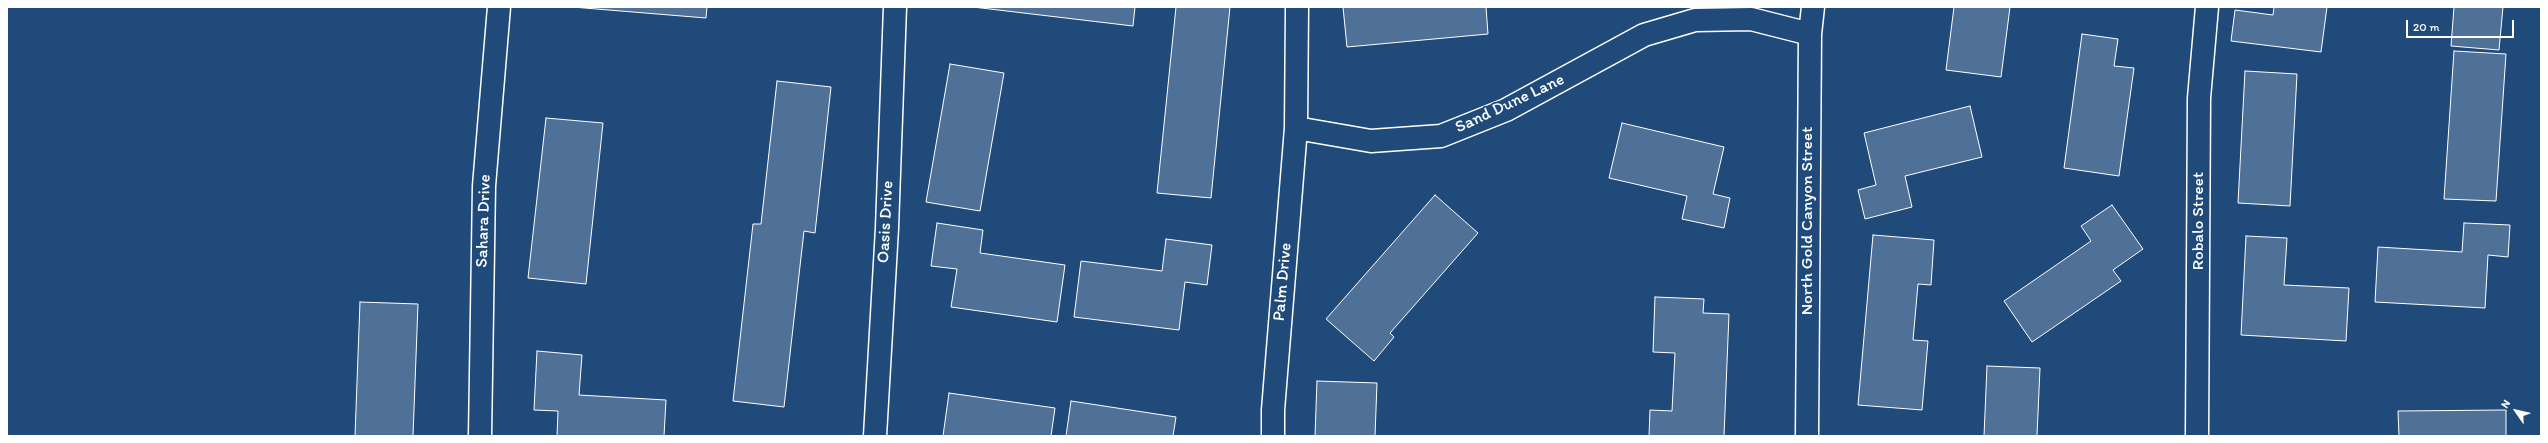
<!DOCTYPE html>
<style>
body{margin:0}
#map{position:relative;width:2548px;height:443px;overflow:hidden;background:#1f4a7a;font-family:Itim,sans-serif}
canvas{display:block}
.frame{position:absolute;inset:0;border:8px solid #fff;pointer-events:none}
.north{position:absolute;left:2496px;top:391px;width:40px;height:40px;-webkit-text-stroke:3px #1f4a7a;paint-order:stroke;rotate:304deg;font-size:11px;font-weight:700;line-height:16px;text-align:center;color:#fff}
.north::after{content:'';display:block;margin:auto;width:14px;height:18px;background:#fff;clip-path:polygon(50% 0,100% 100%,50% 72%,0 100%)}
.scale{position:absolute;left:2406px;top:20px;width:108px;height:18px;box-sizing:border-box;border:2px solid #fff;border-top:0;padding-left:5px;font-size:12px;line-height:14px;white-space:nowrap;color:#fff;-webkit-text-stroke:3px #1f4a7a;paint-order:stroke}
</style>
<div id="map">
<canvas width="2548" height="443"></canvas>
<div class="frame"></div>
<div class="north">N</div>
<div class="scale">20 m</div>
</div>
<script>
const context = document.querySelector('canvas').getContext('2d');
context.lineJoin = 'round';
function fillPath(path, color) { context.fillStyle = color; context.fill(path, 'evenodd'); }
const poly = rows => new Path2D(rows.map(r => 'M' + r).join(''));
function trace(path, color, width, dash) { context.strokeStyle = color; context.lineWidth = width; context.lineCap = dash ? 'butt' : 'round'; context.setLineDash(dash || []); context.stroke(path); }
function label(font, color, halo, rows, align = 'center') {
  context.font = font + ' Itim,sans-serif'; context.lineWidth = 3.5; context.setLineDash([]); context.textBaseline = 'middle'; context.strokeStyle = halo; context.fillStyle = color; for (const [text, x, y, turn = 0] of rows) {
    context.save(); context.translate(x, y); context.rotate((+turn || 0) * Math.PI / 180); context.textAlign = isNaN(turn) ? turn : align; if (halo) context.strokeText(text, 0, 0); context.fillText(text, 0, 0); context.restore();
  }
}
const building = poly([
 [572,7,707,7,706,18,572,7],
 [973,7,1135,7,1133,26,973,7],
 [1176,7,1230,7,1211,198,1157,193,1176,7],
 [1343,7,1486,7,1488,34,1347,47,1343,7],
 [1954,7,2010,7,2001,77,1946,70,1954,7],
 [2274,7,2327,7,2321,52,2231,41,2235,10,2273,15,2274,7],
 [2454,7,2503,7,2499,50,2451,46,2454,7],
 [2082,34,2118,39,2114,66,2134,68,2119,176,2064,168,2082,34],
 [2454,51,2506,54,2496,201,2444,199,2454,51],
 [950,64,1004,73,980,211,926,202,950,64],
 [2245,71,2297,74,2290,206,2238,203,2245,71],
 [777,81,831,87,815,233,804,231,784,407,733,401,753,224,761,224,777,81],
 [1970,106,1982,157,1905,176,1912,207,1865,219,1858,190,1876,185,1864,133,1970,106],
 [546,118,603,123,586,284,528,278,546,118],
 [1622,123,1724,147,1713,194,1730,198,1724,228,1682,219,1687,196,1609,178,1622,123],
 [1435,195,1478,233,1390,333,1394,337,1374,361,1326,319,1435,195],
 [2112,205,2143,249,2113,270,2121,281,2032,342,2004,301,2091,241,2081,226,2112,205],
 [937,223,983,230,980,253,1065,265,1057,322,951,307,957,269,931,266,937,223],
 [2464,223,2510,225,2508,257,2488,255,2485,308,2375,302,2378,247,2462,252,2464,223],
 [1873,235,1934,240,1931,285,1918,284,1913,340,1928,341,1922,410,1858,405,1873,235],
 [2246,236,2287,238,2284,285,2349,288,2346,341,2241,335,2246,236],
 [1166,239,1212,245,1207,285,1185,282,1179,330,1074,317,1081,261,1162,271,1166,239],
 [1655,297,1704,299,1703,313,1729,314,1724,436,1649,436,1650,410,1672,411,1675,353,1653,352,1655,297],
 [360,302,418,304,413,436,355,436,360,302],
 [537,351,582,355,579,395,666,400,664,436,557,436,558,411,534,410,537,351],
 [1987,366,2040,368,2037,436,1984,436,1987,366],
 [1317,381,1377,383,1375,436,1315,436,1317,381],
 [949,393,1055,408,1051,436,943,436,949,393],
 [1071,401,1176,417,1173,436,1066,436,1071,401],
 [2506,410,2506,436,2399,436,2398,411,2506,410]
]);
const street = poly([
 [1296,128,1371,141,1441,136,1506,110,1644,35,1695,20,1751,19,1810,34],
 [480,436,484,186,499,7],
 [875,436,887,228,895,7],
 [1273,436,1273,410,1296,128,1297,7],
 [1807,436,1810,34,1813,7],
 [2197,436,2199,98,2207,7]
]);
const streetNames = [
 ["Sand Dune Lane",1510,104,-25],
 ["Sahara Drive",484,221,-88],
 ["North Gold Canyon Street",1808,221,-90],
 ["Robalo Street",2199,221,-90],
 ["Oasis Drive",886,222,-87],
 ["Palm Drive",1283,282,-85]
];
fillPath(building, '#507197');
trace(building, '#fff', 1);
trace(street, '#fff', 25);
trace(street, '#1f4a7a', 22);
label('17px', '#fff', '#1f4a7a', streetNames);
</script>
